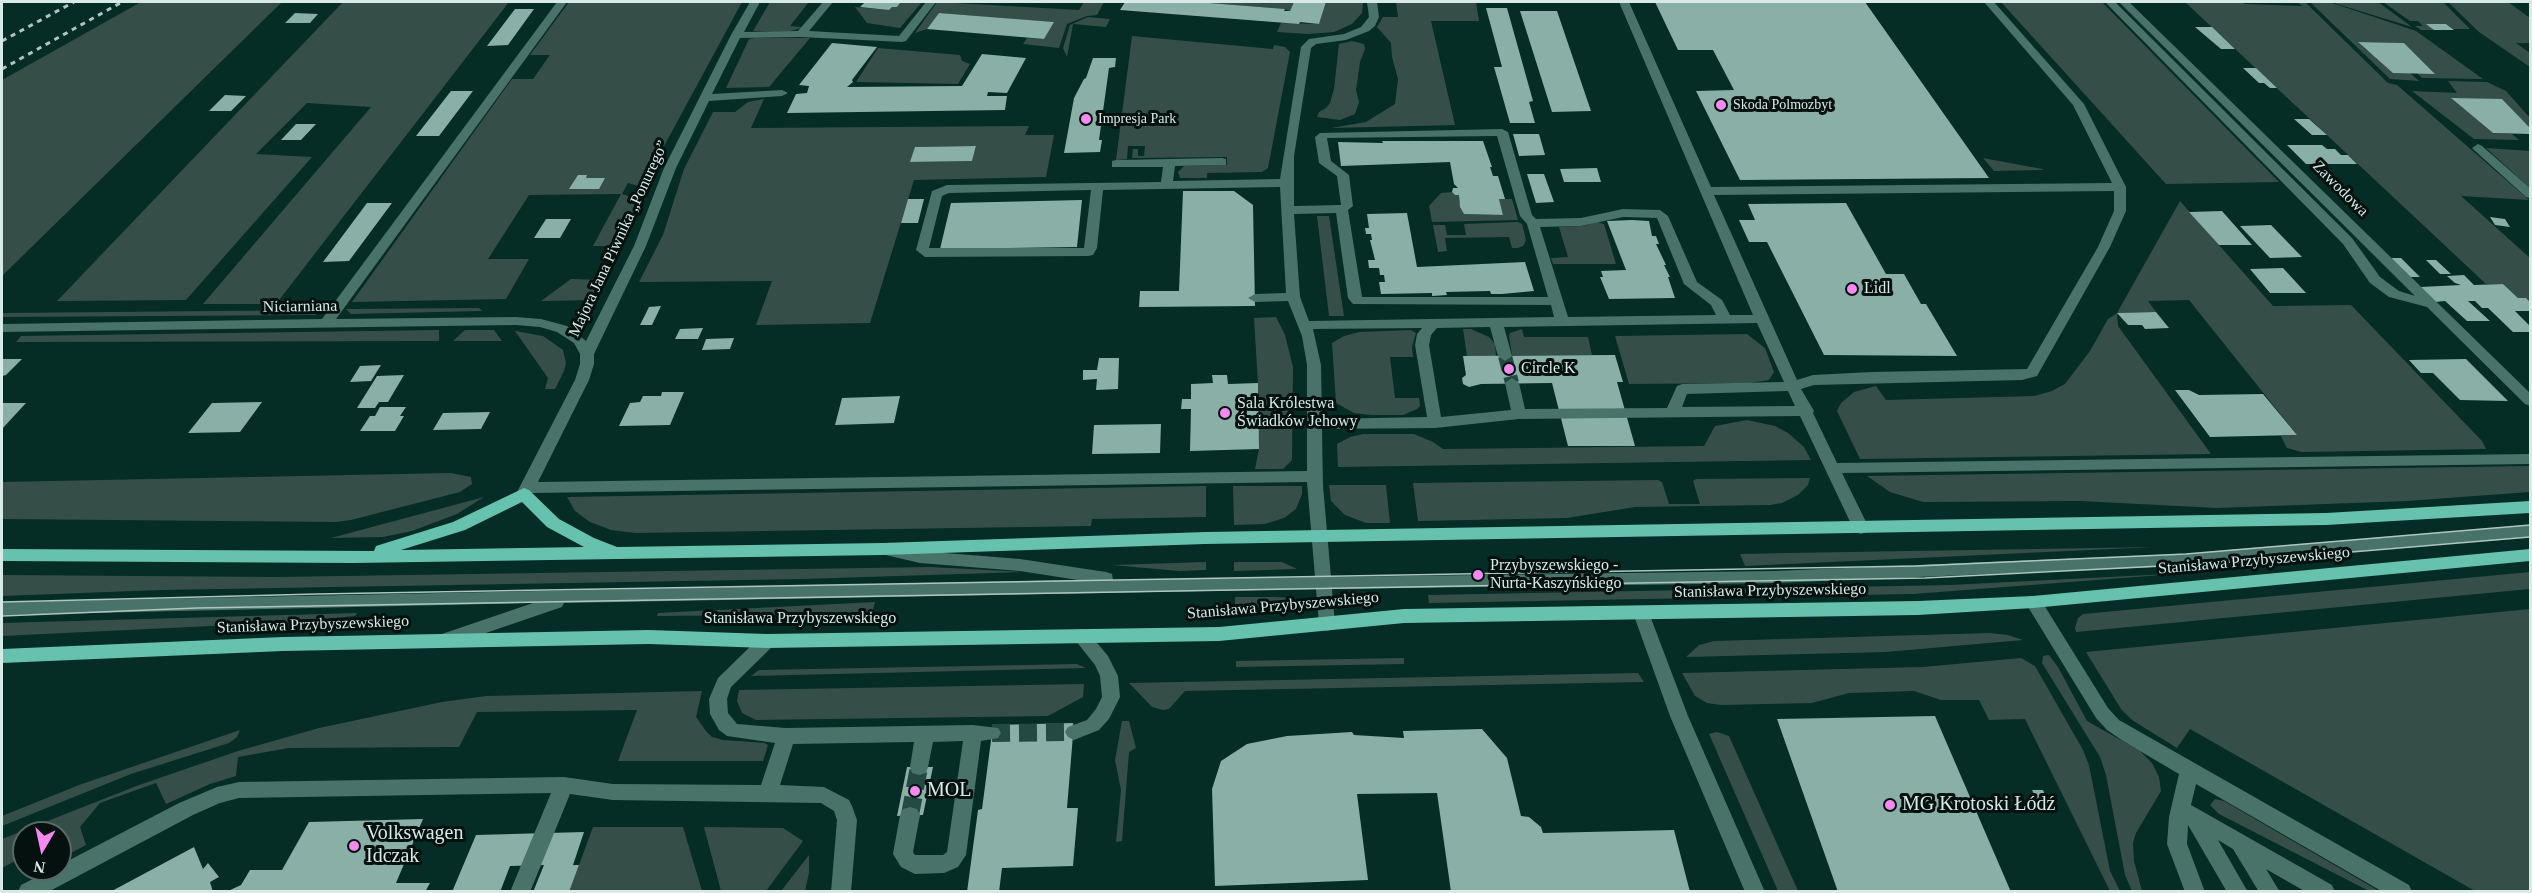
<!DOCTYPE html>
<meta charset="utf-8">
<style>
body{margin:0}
#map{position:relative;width:2532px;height:893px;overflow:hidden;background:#052c25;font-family:"Times New Roman",serif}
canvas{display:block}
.frame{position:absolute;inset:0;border:3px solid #d7eae5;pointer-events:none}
.north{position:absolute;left:12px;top:821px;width:60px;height:60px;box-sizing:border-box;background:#04110e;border:2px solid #586864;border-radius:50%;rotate:189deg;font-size:16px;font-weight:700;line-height:24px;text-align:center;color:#d7eae5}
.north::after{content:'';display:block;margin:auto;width:21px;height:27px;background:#f489f0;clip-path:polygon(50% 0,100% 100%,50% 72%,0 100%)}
</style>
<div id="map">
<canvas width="2532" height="893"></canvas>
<div class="frame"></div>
<div class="north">N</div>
</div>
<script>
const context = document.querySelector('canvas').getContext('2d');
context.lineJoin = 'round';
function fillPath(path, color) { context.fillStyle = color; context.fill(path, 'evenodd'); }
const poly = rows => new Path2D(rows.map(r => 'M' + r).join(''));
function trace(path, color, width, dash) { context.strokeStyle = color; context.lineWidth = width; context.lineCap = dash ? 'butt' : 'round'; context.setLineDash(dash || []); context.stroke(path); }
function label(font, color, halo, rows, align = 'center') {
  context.font = font + ' "Times New Roman",serif'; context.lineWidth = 6; context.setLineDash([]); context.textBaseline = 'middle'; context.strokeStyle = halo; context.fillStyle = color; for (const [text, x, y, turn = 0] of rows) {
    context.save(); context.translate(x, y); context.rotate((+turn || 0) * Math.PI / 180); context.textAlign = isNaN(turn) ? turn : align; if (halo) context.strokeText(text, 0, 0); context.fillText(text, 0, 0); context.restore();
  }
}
const green = poly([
 [141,2,282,2,2,276,2,80],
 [343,2,509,2,276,304,203,304,371,107,307,103,256,154,312,157,186,300,57,301],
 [569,2,742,2,650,172,645,188,628,183,622,194,640,200,622,246,593,246,621,194,529,195,488,259,529,259,506,299,352,302,512,79,533,79,550,55,530,55],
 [770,2,809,2,790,26,801,27,799,29,785,32,753,31],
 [901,2,922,2,900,28,867,23,855,7,889,10,892,7,897,7],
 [937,2,1079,10,1084,2,1104,2,1097,15,1087,16,1067,24,1059,48,1023,44,1027,38,1044,39,1053,22,939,13,927,29,915,33],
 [1197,2,1294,2,1290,11,1284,9],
 [1326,2,1363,2,1362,13,1352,24,1334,32,1308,34,1277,32,1281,23,1319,24],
 [1396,2,1476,2,1479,21,1431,21,1455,125,1331,128,1366,122,1395,104,1398,79,1392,57,1391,43,1377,27,1383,17,1398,17],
 [2001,2,2102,2,2279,182,2166,184],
 [2185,2,2241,2,2245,4,2302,6,2297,2,2305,2,2388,83,2397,85,2529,200,2461,196,2530,258,2530,302,2526,298,2518,298,2503,284,2486,284],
 [2310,2,2329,2,2416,31,2483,79,2422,78,2417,73,2434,73,2404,43,2358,42,2366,50,2410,73,2419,81,2390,79],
 [2334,2,2378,2,2412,27,2337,4],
 [2383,2,2443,2,2470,29,2453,29,2446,24,2428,24,2434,30,2421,30,2415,26,2423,26,2418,21,2410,21],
 [2448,2,2508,2,2530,18,2530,43,2516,43,2530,53,2530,67,2479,32],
 [1088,17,1110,19,1106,27,1073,24,1067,57,1063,48,1070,25],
 [1132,36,1273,49,1274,45,1285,47,1290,52,1268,168,1262,172,1207,173,1207,178,1180,178,1178,172,1184,166,1227,165,1227,157,1132,158,1133,149,1138,149,1138,156,1144,156,1145,146,1128,146,1127,159,1116,160],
 [755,38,810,38,769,87,726,88,749,39],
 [1352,41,1364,44,1365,49,1360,62,1356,90,1359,102,1355,114,1340,120,1317,117,1319,112,1326,108,1330,103,1334,89,1339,44],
 [878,48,960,55,962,61,970,64,958,84,856,82],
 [2448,81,2487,82,2506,91,2530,118,2530,128,2502,99,2452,99,2493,133,2512,134,2519,140,2474,139,2412,91,2457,93],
 [764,99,751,128,1029,126,1025,135,1054,135,1046,177,914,180,870,323,756,325,772,281,639,282,663,235,684,169,713,112,735,112,748,102],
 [915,147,975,146,976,147,972,161,911,162],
 [2486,148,2530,151,2530,188],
 [1983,158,2042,169,2043,170,1994,171],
 [1452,192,1455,195,1459,195,1460,206,1464,214,1503,215,1499,199,1512,199,1518,220,1432,222,1429,206,1441,193],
 [2180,201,2273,306,2351,305,2482,441,2486,449,2302,452,2287,448,2281,436,2297,435,2189,300,2148,301,2156,312,2117,313,2118,326,2211,454,1860,459,1837,411,1841,403,1854,392,1876,386,1886,400,2034,396,2052,391,2065,384,2090,351,2108,319,2117,313],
 [1317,216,1329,216,1344,316,1329,316],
 [1518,222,1522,224,1526,240,1523,246,1518,248,1512,248,1509,237,1445,238,1447,251,1438,252,1433,225,1445,225,1447,235,1466,235,1464,224],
 [1597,222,1604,224,1616,264,1553,264,1551,258,1568,257,1559,227,1583,226],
 [571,279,605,280,594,300,541,301],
 [479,308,482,311,351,314,346,309],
 [325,310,315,315,2,317,2,313],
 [1276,317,1285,335,1293,367,1292,460,1283,469,1255,469,1259,449,1257,416,1260,416,1254,318],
 [1463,329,1471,329,1489,337,1495,344,1496,356,1467,356],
 [1522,329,1524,337,1588,337,1592,355,1512,355,1509,336,1510,333],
 [439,330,439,341,16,342,21,336],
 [465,330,494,330,502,341,453,341],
 [1411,330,1416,333,1412,347,1413,357,1390,357,1395,398,1419,398,1420,406,1417,409,1403,415,1371,415,1354,413,1336,403,1332,343,1344,336,1359,332],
 [515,331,543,336,563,350,566,363,564,371,555,389,545,389,548,378],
 [1747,334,1765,348,1774,372,1769,380,1749,383,1629,384,1615,336],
 [1747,420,1775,426,1788,433,1804,447,1811,460,1338,467,1337,444,1350,437,1363,434,1414,434,1433,442,1443,449,1704,446,1715,426],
 [2530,466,2530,492,2407,501,2217,508,2080,501,1923,502,1890,492,1867,476],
 [451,473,471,477,472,484,460,492,351,520,336,522,2,519,2,482],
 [1810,478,1808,485,1798,495,1782,503,1770,505,1635,507,1567,518,1418,521,1413,483,1658,480,1662,482,1669,504,1700,504,1693,481,1696,479],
 [1329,485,1386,485,1390,523,1366,523,1345,515,1331,501],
 [1206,486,1206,517,1092,519,1091,526,635,533,611,530,590,522,575,511,567,497],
 [1233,486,1302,486,1302,494,1296,509,1284,518,1265,524,1234,525],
 [484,497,457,514,412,531,383,537,331,538],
 [2155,547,1745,566,1740,554,1788,553],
 [1206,562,1206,570,1179,571,1112,565],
 [1234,562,1282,562,1297,569,1234,571],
 [931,567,1025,572,803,579,161,590,2,596,2,575,277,577],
 [2530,572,2530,589,2076,632,2075,628,2078,618,2083,614],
 [2188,573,1913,594,1429,603,1428,595,1950,585],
 [1235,597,1276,597,1293,598,1271,605,1235,608],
 [875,602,872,614,657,616,658,613],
 [2530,609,2530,891,2475,891,2190,729,2177,748,2132,720,2121,709,2086,652],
 [357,613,355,616,295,622,2,636,2,623],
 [1990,633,2008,635,2023,640,1886,652,1686,657,1699,645,1714,641],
 [2049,655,2058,667,2087,721,2140,751,2152,763,2159,777,2161,791,2136,833,2133,843,2134,861,2142,891,2132,891,2125,875,2106,775,2100,757,2042,663,2043,656],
 [1404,658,1404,664,1236,667,1236,661],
 [2021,658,2035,666,2083,750,2089,765,2110,871,2120,891,2110,891,2025,719,1989,720,1979,700,1941,700,1914,691,1849,693,1812,703,1721,705,1707,703,1695,696,1682,673,1923,667],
 [1077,664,1086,668,751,676,759,670],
 [1638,673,1644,682,1185,691,1169,709,1163,710,1152,707,1129,683],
 [1084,684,1083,697,1048,716,756,720,742,713,737,701,739,690],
 [702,691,696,717,706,731,712,737,723,740,765,743,768,745,763,761,618,761,637,710,477,712,459,747,289,748,238,757,236,776,210,784,166,804,156,783,100,803,80,827,86,845,69,854,64,836,60,837,60,833,24,833,24,856,2,868,2,839,139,785,238,751,319,728,442,702,486,696],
 [1122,721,1129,721,1136,748,1129,752,1122,841,1116,842,1121,790,1115,760],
 [240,730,237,737,229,743,131,774,2,826,2,816,79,785],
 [1717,732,1729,736,1798,891,1778,891,1709,734],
 [2215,799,2224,801,2379,891,2369,891,2219,814,2210,805],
 [593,827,683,827,702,891,569,892],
 [704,827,783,828,803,841,766,891,721,891],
 [809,855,809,873,805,891,781,891]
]);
const building = poly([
 [865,2,901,2,897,7,892,7,889,10,860,7],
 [1125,2,1197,2,1285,9,1284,11,1290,11,1294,2,1326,2,1319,24,1300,22,1299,24,1120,10],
 [1655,2,1865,2,1989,178,1740,180,1696,91,1734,90,1713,50,1678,50],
 [1486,8,1507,8,1533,101,1529,102,1535,123,1510,123,1494,67,1502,67],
 [515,9,534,9,508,45,487,46],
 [1520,11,1557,11,1591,111,1552,112],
 [295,13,318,14,310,23,285,23],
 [939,13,1054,22,1044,39,927,29],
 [2426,24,2446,24,2454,30,2434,30],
 [2195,27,2212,27,2235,49,2221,49],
 [2358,42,2404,43,2435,74,2393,73],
 [832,43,877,47,852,80,853,82,847,87,962,86,982,54,1026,58,1007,93,988,92,987,96,1007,96,1005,110,787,113,796,94,807,93,809,86,799,85],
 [1093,58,1116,58,1115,67,1109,68,1099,140,1102,140,1100,152,1064,153,1074,98,1084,79,1086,78],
 [2243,68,2256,68,2277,88,2270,88,2264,83,2259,83],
 [451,91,473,91,439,136,416,136],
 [225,95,246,96,231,111,209,111],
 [2451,98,2502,99,2530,128,2530,134,2493,133],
 [2294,119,2309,119,2327,135,2312,135],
 [296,124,316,124,301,140,281,140],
 [1513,134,1539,134,1545,155,1519,156],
 [1382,141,1483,141,1492,167,1490,167,1493,176,1498,176,1505,199,1499,199,1503,215,1464,214,1460,207,1459,195,1455,195,1452,192,1453,188,1458,188,1454,184,1450,162,1341,166,1338,142,1383,143],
 [2287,145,2322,145,2327,149,2335,149,2341,155,2348,155,2357,164,2306,164],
 [976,146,972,161,910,162,915,147],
 [1597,168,1601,182,1564,182,1560,169],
 [1527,174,1544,174,1554,202,1536,203],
 [578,175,587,175,586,178,605,178,599,189,569,189],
 [1183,191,1234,191,1253,205,1255,306,1139,307,1140,291,1179,291],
 [908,199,924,199,918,223,901,223],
 [1082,200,1077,247,940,249,951,203],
 [367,203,392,203,349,261,323,262],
 [1846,203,1886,274,1904,274,1921,304,1926,304,1957,356,1824,355,1767,242,1749,242,1739,220,1755,220,1748,204],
 [2222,211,2252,245,2219,245,2189,212],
 [1407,213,1417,267,1525,262,1534,291,1502,294,1491,294,1490,291,1446,292,1447,295,1432,296,1432,293,1381,294,1379,282,1385,282,1384,275,1380,275,1379,268,1369,268,1368,260,1375,260,1370,240,1372,240,1371,234,1366,234,1365,228,1369,228,1367,214],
 [2490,217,2505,219,2510,227,2495,225],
 [546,219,571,219,560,238,534,238],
 [1632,220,1649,221,1652,236,1656,236,1659,244,1656,244,1666,265,1664,265,1670,277,1668,277,1675,298,1609,299,1600,277,1603,277,1601,271,1626,270,1607,221],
 [2271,225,2302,257,2270,258,2240,226],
 [2391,258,2401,258,2420,277,2410,277],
 [2426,260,2436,260,2451,274,2440,274],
 [2283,268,2306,293,2270,293,2250,269],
 [2464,275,2474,285,2503,284,2518,298,2526,298,2530,302,2530,311,2515,311,2530,326,2530,332,2513,332,2488,308,2482,308,2475,301,2468,301,2490,321,2467,321,2445,301,2435,302,2420,287,2461,285,2455,283,2447,276],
 [661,306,652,325,640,325,649,307],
 [2156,312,2169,328,2145,329,2142,325,2128,325,2117,313],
 [703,328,698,339,675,339,680,329],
 [734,338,730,349,702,350,706,339],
 [1615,355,1623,382,1617,382,1635,446,1568,446,1552,383,1481,384,1469,387,1463,384,1462,378,1466,375,1463,356],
 [1099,358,1119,358,1118,389,1096,390,1097,379,1083,380,1083,370,1097,370],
 [2,359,22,359,6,375,2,376],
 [2466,359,2508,401,2460,400,2433,373,2421,373,2409,360],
 [381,365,371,381,350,382,360,366],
 [404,375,388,402,379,402,375,408,357,408,377,376],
 [1212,375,1227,375,1228,384,1258,383,1259,449,1190,451,1191,409,1181,409,1182,399,1191,399,1191,384,1213,383],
 [2175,390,2189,390,2199,395,2263,394,2297,435,2210,437],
 [662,392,684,392,670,425,619,426,630,403,640,402,643,396,661,396],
 [900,396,894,423,835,425,842,398],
 [262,402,240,432,188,433,212,403],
 [2,403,26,403,2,429],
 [380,407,406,407,400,416,404,416,395,431,360,431,370,416,375,416],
 [490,412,481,429,433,430,443,413],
 [1161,424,1160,453,1092,454,1094,425],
 [1935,716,2011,892,1838,892,1777,719],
 [1074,723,1067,808,1078,808,1073,866,1002,868,999,892,967,892,978,810,982,809,993,725],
 [1482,729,1507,758,1521,816,1529,817,1541,827,1543,833,1674,830,1690,892,1451,892,1437,793,1357,794,1368,880,1215,886,1212,789,1221,761,1247,744,1287,736,1352,732,1354,735,1404,738,1403,731],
 [907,767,933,767,923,815,897,816],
 [2032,790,2043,790,2052,810,2042,810],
 [423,819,396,883,430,883,425,892,226,892,241,885,250,870,282,870,309,822],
 [584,832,573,865,579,865,569,892,533,892,544,865,510,866,500,892,452,892,476,835],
 [194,847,203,869,208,863,219,877,210,882,213,892,110,892]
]);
const minorTunnelFar1 = poly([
 [1505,356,1512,383]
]);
const minorTunnel = poly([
 [992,733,1074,732],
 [910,815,919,767]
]);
const minor = poly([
 [557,2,567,2,336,319,516,317,541,319,567,326,586,341,634,246,664,168,731,35,750,2,760,2,744,32,798,31,823,2,833,2,809,31,899,36,926,2,936,2,906,41,902,42,801,37,740,38,712,94,782,90,788,93,782,96,709,101,676,168,646,246,594,354,594,364,589,380,538,482,1307,471,1307,365,1302,336,1288,301,1255,302,1248,298,1255,294,1286,293,1280,187,1103,190,1097,248,1093,255,1088,256,925,257,916,250,932,191,947,185,1161,182,1163,167,1112,167,1112,161,1116,160,1222,158,1226,159,1226,165,1175,166,1173,181,1280,179,1301,47,1309,39,1344,34,1361,27,1369,17,1367,2,1377,2,1379,17,1375,26,1369,31,1346,40,1316,44,1311,48,1294,156,1294,206,1341,205,1337,176,1319,163,1315,137,1320,133,1502,129,1508,132,1532,215,1536,219,1581,218,1623,209,1660,210,1668,216,1697,282,1722,300,1730,315,1753,315,1619,2,1629,2,1711,187,2112,183,2073,105,1984,2,1994,2,2084,104,2126,187,2126,211,2110,247,2037,376,2022,380,1814,385,1801,389,1814,411,1813,413,1837,463,2530,454,2530,464,1842,473,1869,528,1867,532,1861,534,1855,532,1853,528,1800,416,1519,419,1435,428,1322,429,1323,486,1331,577,1774,571,2181,554,2530,525,2530,537,2181,566,1774,583,1332,589,1335,624,1333,629,1327,631,1321,629,1319,624,1316,589,564,603,562,607,442,648,436,646,433,641,436,636,533,603,2,615,2,602,1078,580,1020,571,920,563,877,553,875,549,877,545,883,543,920,551,1020,559,1106,572,1112,574,1113,580,1315,577,1307,482,532,493,529,498,519,498,516,494,575,380,580,364,580,354,574,343,557,332,540,327,516,325,2,332,2,324,322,319,557,2],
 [1497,136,1520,216,1527,224,1548,297,1362,297,1348,210,1353,206,1349,175,1331,161,1327,138,1497,136],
 [1091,190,1084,248,929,248,942,196,949,193,1091,190],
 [2114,191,2114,211,2098,247,2027,369,1872,372,1813,375,1797,380,1714,195,2114,191],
 [1336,213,1348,298,1353,304,1551,305,1554,317,1309,321,1300,297,1294,214,1336,213],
 [1623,217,1657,218,1684,284,1711,305,1716,315,1568,317,1540,227,1581,226,1623,217],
 [1757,323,1784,382,1682,384,1677,386,1667,408,1525,409,1519,383,1512,378,1505,383,1511,410,1441,417,1429,345,1431,335,1437,328,1490,327,1498,356,1505,361,1512,356,1504,327,1757,323],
 [1422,328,1417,334,1415,345,1427,417,1322,419,1321,365,1313,329,1422,328],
 [1788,391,1795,406,1682,407,1687,394,1788,391],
 [2105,2,2115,2,2352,238,2380,277,2399,291,2415,296,2119,2,2129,2,2530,393,2530,406,2525,404,2427,307,2389,297,2370,283,2343,244,2105,2],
 [2478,144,2482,146,2530,188,2530,198,2526,197,2474,150,2472,148,2478,144],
 [2033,596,2039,597,2108,708,2119,720,2409,885,2412,892,2383,892,2196,784,2191,805,2332,885,2335,892,2306,892,2266,869,2280,892,2259,892,2233,849,2218,840,2248,892,2227,892,2188,825,2187,844,2205,892,2185,892,2167,844,2169,817,2179,774,2123,741,2107,730,2096,718,2025,602,2027,597,2033,596],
 [1641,606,1647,608,1649,613,1688,716,1765,892,1745,892,1670,716,1633,613,1635,608,1641,606],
 [1081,629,1087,631,1108,656,1118,676,1120,697,1109,719,1099,730,1074,740,1068,737,1065,732,1068,727,1087,720,1096,709,1102,697,1100,676,1095,665,1072,636,1075,631,1081,629],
 [767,634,773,636,776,641,773,646,731,687,727,699,728,713,737,724,786,728,973,725,998,728,1001,733,998,738,981,741,966,855,958,867,944,873,915,874,901,867,893,854,900,815,903,809,910,807,917,809,920,815,913,852,915,855,943,855,947,852,963,741,933,742,928,767,926,773,919,775,912,773,910,767,914,742,793,744,780,785,824,787,849,800,852,806,857,820,851,892,831,892,837,820,834,811,821,803,613,800,570,794,530,892,510,892,551,793,239,798,220,803,193,815,48,892,18,892,21,885,53,869,60,869,60,865,179,803,217,787,239,782,564,777,613,784,761,785,775,743,727,736,719,730,710,714,709,699,718,678,761,636,767,634]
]);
const major = poly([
 [524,488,529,490,559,519,594,538,617,547,883,543,1205,532,2326,513,2530,501,2530,513,2326,525,1205,544,883,555,353,563,2,561,2,549,374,551,376,546,453,522,524,488],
 [522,502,547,527,584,547,401,550,465,530,522,502],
 [2530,549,2530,561,2033,608,1918,615,1404,623,1219,641,767,648,649,644,283,651,2,663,2,649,283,637,649,630,767,634,1219,627,1404,609,1918,601,2033,596,2530,549]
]);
const tram = poly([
 [2,602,317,594,1916,566,2186,554,2530,525],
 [2,616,197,608,1925,578,2221,563,2530,537]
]);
const rail = poly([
 [2,41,74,2],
 [2,69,122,2]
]);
const markers = [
 [1721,105,6,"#f489f0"],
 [1086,119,6,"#f489f0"],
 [1852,289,6,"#f489f0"],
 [1509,369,6,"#f489f0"],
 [1225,413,6,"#f489f0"],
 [1478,575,6,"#f489f0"],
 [915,791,6,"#f489f0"],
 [1890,805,6,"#f489f0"],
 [354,846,6,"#f489f0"]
];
const farPoinames = [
 ["Skoda Polmozbyt",1733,105],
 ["Impresja Park",1098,119]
];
const streetNames = [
 ["Zawodowa",2340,189,45],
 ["Majora Jana Piwnika „Ponurego”",619,239,-65],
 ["Niciarniana",300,307,-1],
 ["Stanisława Przybyszewskiego",2254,561,-5],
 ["Stanisława Przybyszewskiego",1770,591,-1],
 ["Stanisława Przybyszewskiego",1283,606,-5],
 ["Stanisława Przybyszewskiego",800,619],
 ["Stanisława Przybyszewskiego",313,625,-2]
];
const poiNames = [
 ["Lidl",1864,289],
 ["Circle K",1521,369],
 ["Sala Królestwa",1237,404],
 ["Świadków Jehowy",1237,422],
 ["Przybyszewskiego -",1490,566],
 ["Nurta-Kaszyńskiego",1490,584]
];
const nearPoinames = [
 ["MOL",927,791],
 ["MG Krotoski Łódź",1902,805],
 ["Volkswagen",366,834],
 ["Idczak",366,857]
];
fillPath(green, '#354f48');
fillPath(building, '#89afa6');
trace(minorTunnelFar1, '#244842', 14, [14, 7]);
trace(minorTunnel, '#244842', 18, [18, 9]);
fillPath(minor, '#497269');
fillPath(major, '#66c1ae');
trace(tram, '#afc6c0', 1.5);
trace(rail, '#afc6c0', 3, [5, 5]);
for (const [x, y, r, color] of markers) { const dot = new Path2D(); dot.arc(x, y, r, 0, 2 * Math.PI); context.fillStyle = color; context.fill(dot); trace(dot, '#04110e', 2); }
label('14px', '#d7eae5', '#04110e', farPoinames, 'left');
label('16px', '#d7eae5', '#04110e', streetNames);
label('16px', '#d7eae5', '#04110e', poiNames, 'left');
label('20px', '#d7eae5', '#04110e', nearPoinames, 'left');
</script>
